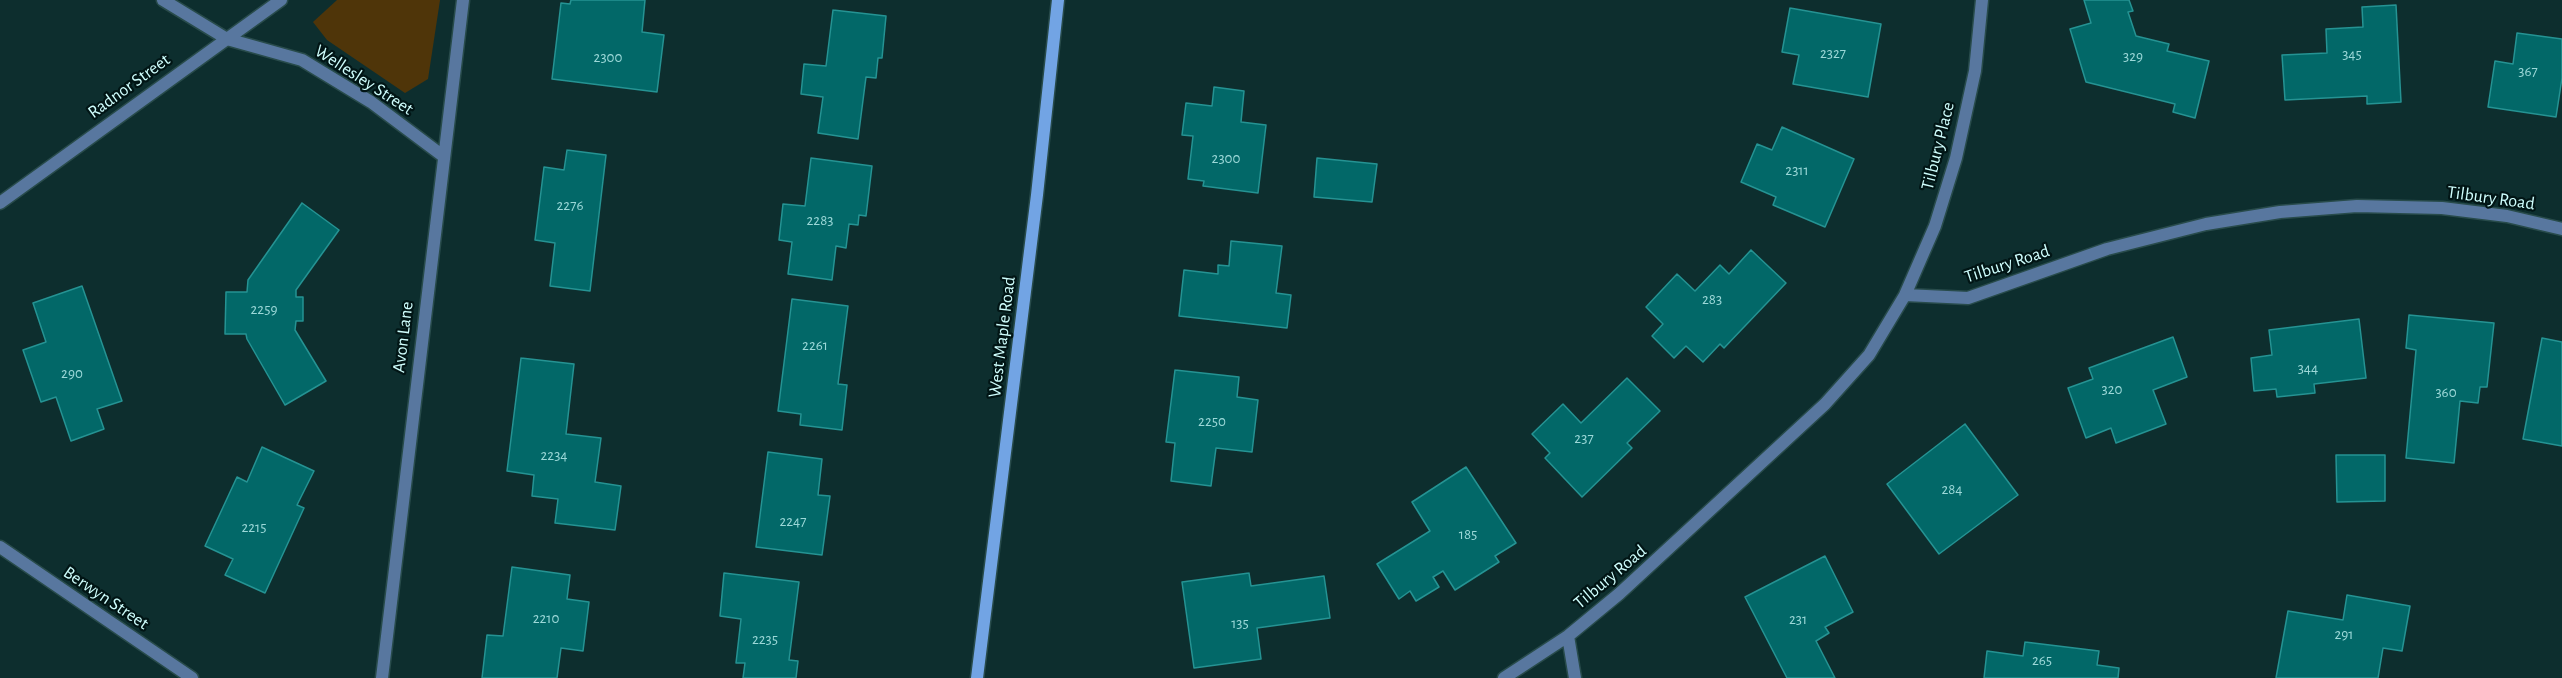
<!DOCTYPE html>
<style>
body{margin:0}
canvas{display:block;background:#0d2e2e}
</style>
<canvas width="2562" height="678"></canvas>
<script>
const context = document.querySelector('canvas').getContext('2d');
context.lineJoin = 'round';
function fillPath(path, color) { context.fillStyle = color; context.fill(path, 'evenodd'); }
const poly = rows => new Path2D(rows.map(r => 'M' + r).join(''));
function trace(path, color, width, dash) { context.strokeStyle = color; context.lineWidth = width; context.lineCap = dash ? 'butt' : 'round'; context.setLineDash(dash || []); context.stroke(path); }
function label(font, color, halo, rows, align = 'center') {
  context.font = font + ' "Alegreya Sans",sans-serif'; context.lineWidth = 4.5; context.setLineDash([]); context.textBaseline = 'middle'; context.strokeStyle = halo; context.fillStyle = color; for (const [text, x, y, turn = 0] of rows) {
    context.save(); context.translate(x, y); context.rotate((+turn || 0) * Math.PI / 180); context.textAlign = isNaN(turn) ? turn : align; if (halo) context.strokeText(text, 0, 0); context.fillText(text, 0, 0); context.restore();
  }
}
const green = poly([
 [337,0,440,0,428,79,405,93,327,40,313,22]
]);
const building = poly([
 [571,0,645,0,642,32,664,35,657,92,552,79,561,3,570,4,571,0],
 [2084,0,2129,0,2133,11,2128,12,2136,36,2169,44,2167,51,2209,61,2195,118,2173,112,2175,104,2086,82,2070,29,2091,23,2084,0],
 [2396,5,2401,102,2367,104,2367,96,2285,100,2282,55,2327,53,2326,29,2363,27,2362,7,2396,5],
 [1790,8,1881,24,1868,97,1793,84,1799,55,1782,52,1790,8],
 [833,10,886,16,882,58,878,58,876,78,866,77,858,139,818,133,823,97,801,94,804,64,826,66,833,10],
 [2517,33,2562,39,2562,78,2556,117,2488,107,2495,61,2513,64,2517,33],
 [1214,87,1244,91,1241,122,1266,125,1258,193,1203,186,1204,181,1188,179,1193,136,1182,135,1186,103,1212,106,1214,87],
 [1782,127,1854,159,1825,227,1773,205,1776,197,1741,182,1757,144,1772,150,1782,127],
 [567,150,606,155,590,291,550,286,555,243,535,240,544,167,564,170,567,150],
 [811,158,872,166,866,216,859,215,858,225,849,224,846,248,836,246,832,280,788,274,792,242,779,240,783,204,805,206,811,158],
 [1317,158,1377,164,1372,202,1314,197,1317,158],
 [302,203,339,230,296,290,296,297,303,297,303,321,296,321,295,330,326,381,285,405,247,339,246,334,225,334,226,292,247,292,248,280,302,203],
 [1231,241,1282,246,1276,293,1291,295,1287,328,1179,316,1184,270,1218,274,1218,265,1229,266,1231,241],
 [1751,250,1786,283,1724,348,1720,344,1703,362,1686,346,1674,358,1652,336,1663,324,1646,307,1677,274,1695,291,1720,265,1729,274,1751,250],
 [82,286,122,401,97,409,104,429,71,441,56,397,41,402,23,350,46,342,33,303,82,286],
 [792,299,848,306,838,384,847,385,842,430,800,425,801,414,778,411,792,299],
 [2409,315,2494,323,2487,387,2480,387,2478,403,2460,401,2454,463,2406,458,2416,350,2406,348,2409,315],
 [2359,319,2366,378,2314,384,2315,393,2277,397,2276,389,2254,391,2251,358,2272,355,2269,330,2359,319],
 [2173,337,2187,377,2153,390,2166,424,2116,443,2111,428,2086,438,2068,388,2093,379,2089,368,2173,337],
 [2542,338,2562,342,2562,446,2523,439,2542,338],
 [521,358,574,364,566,434,601,438,595,482,621,486,615,530,555,523,558,499,532,496,534,475,507,471,521,358],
 [1175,370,1239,377,1237,397,1258,400,1252,452,1216,448,1211,486,1171,481,1175,443,1166,442,1175,370],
 [1627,378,1660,411,1627,443,1632,448,1582,497,1545,458,1550,453,1532,434,1563,404,1581,423,1627,378],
 [1965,424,2018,495,1939,554,1887,484,1965,424],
 [262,447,314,471,297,505,304,508,265,593,225,575,233,559,205,546,237,477,247,482,262,447],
 [768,452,822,459,818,495,830,496,822,555,756,547,768,452],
 [2336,455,2385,455,2385,501,2337,502,2336,455],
 [1466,467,1516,543,1495,556,1499,562,1455,590,1443,571,1433,577,1439,587,1416,601,1410,591,1399,599,1377,564,1430,531,1412,502,1466,467],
 [1825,556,1853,612,1825,627,1829,633,1816,641,1835,678,1787,678,1745,597,1825,556],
 [512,567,570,575,567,599,589,602,583,651,561,648,557,678,482,678,487,635,503,636,512,567],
 [724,573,799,582,789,660,798,661,796,678,743,678,745,663,736,663,741,619,720,616,724,573],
 [1249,573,1251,586,1324,576,1330,618,1257,628,1261,659,1194,668,1182,582,1249,573],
 [2347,595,2410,606,2402,651,2383,648,2378,678,2276,678,2288,611,2343,620,2347,595],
 [2025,642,2099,651,2097,665,2119,668,2118,678,1984,678,1987,651,2023,656,2025,642]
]);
const street = poly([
 [163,0,227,39,302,60,371,102,443,156],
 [0,203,281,0],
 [1905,295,1935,226,1956,158,1975,71,1982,0],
 [0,547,192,678],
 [1568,636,1575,678],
 [382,678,463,0],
 [1504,678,1568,636,1619,594,1825,404,1869,355,1905,295,1968,298,2107,249,2206,224,2280,212,2357,206,2442,208,2507,216,2562,229]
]);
const secondary = poly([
 [977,678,1037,195,1058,0]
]);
const numberNames = [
 ["2327",1833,53],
 ["345",2352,54],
 ["329",2133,56],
 ["2300",608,57],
 ["367",2528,71],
 ["2300",1226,158],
 ["2311",1797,170],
 ["2276",570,205],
 ["2283",820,220],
 ["283",1712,299],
 ["2259",264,309],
 ["2261",815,345],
 ["344",2308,368],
 ["290",72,373],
 ["320",2112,389],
 ["360",2446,392],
 ["2250",1212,421],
 ["237",1584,438],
 ["2234",554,455],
 ["284",1952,489],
 ["2247",793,521],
 ["2215",254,527],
 ["185",1468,534],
 ["2210",546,618],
 ["231",1798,619],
 ["135",1240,623],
 ["291",2344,634],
 ["2235",765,639],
 ["265",2042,660]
];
const streetNames = [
 ["Wellesley Street",364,80,33],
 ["Radnor Street",129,86,-36],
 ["Tilbury Place",1938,146,-76],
 ["Tilbury Road",2491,198,8],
 ["Tilbury Road",2007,264,-18],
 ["Avon Lane",403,337,-83],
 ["West Maple Road",1002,337,-83],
 ["Tilbury Road",1610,577,-40],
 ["Berwyn Street",106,598,34]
];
fillPath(green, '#4f3509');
fillPath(building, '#026868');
trace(building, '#259393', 1.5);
trace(street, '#284b4b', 15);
trace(secondary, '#284b4b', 15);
trace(street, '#58779f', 12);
trace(secondary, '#72a4e4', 12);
label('15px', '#9cd8d8', null, numberNames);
label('18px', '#cffefd', '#011515', streetNames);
</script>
